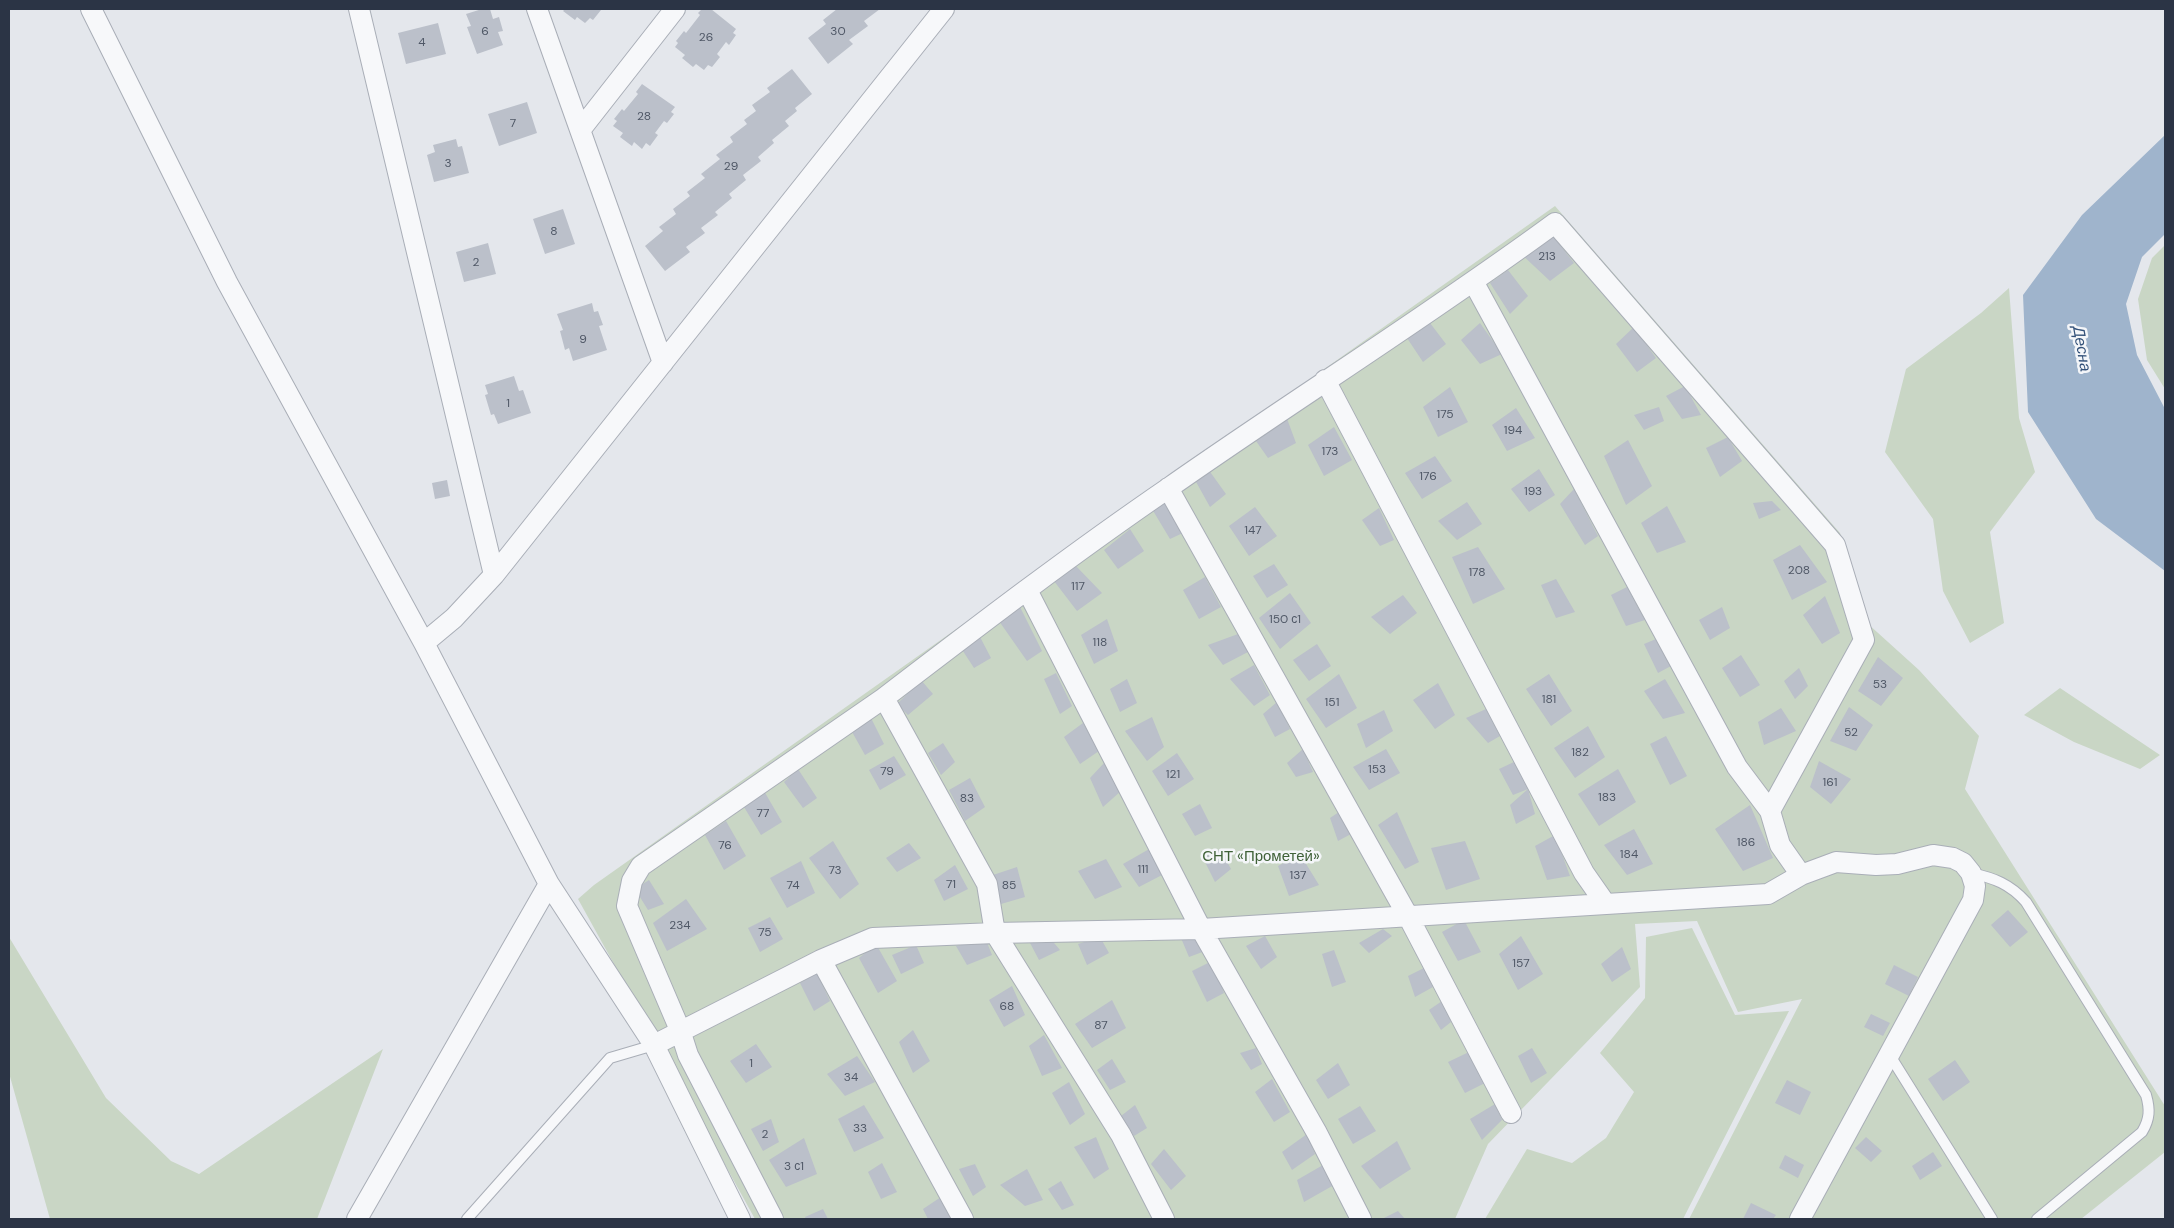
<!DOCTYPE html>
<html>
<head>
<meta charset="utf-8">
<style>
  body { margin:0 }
  #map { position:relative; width:2174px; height:1228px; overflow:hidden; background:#e4e7ec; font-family:"DM Sans",sans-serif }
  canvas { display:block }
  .frame { position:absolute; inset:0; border:10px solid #2b3445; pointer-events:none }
</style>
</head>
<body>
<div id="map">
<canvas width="2174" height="1228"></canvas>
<div class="frame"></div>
</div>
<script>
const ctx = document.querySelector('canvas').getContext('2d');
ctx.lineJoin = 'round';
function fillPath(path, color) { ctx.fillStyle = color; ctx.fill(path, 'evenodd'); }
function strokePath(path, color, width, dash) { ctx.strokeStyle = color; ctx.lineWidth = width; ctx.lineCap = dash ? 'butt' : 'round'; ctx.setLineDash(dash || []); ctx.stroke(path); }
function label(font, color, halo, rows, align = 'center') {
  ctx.font = font + ' "DM Sans",sans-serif'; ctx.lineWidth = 5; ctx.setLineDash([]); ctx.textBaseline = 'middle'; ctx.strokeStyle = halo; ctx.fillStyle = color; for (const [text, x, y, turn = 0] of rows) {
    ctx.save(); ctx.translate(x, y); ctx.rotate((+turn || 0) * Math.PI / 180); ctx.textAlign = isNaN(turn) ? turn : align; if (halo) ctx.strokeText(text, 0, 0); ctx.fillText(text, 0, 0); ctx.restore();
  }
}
fillPath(new Path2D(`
  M 1555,206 L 1840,533 L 1867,623 L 1919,670 L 1979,736 L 1965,789 L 2165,1106 L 2165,1152 L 2081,1219 L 1689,1219 L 1802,999 L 1738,1012 L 1697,921 L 1635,924 L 1640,987 L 1488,1144 L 1455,1219 L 755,1219 L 578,899 L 594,885 Z
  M 2165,245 L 2165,389 L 2147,360 L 2138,299 L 2152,258 Z
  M 2009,288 L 2019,418 L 2035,472 L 1990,532 L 2004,623 L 1970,643 L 1943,591 L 1933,519 L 1885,452 L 1906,369 L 1981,313 Z
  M 2060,688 L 2160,755 L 2140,769 L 2074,742 L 2024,715 Z
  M 1692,928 L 1735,1015 L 1789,1011 L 1683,1219 L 1485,1219 L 1527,1149 L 1572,1163 L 1606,1138 L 1634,1092 L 1600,1053 L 1645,998 L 1646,937 Z
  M 9,937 L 106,1098 L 171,1161 L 199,1174 L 383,1049 L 317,1219 L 50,1219 L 9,1073 Z`), '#c9d6c5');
fillPath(new Path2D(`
  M 2165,135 L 2165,234 L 2142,257 L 2126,304 L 2137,355 L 2165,409 L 2165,571 L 2096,519 L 2028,412 L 2023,295 L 2082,215 Z`), '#9fb4cc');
fillPath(new Path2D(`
  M 482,9 L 490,9 L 493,19 L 499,17 L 503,31 L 498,32 L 503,45 L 477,54 L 467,27 L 471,26 L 466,14 Z
  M 565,9 L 600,9 L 601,10 L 593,20 L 590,18 L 585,23 L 577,17 L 575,20 L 563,11 Z
  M 702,9 L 711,9 L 736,29 L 733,33 L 736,35 L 729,45 L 726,42 L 717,54 L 720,57 L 712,67 L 708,65 L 704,70 L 696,64 L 693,67 L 682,58 L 685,55 L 675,47 L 678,43 L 676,41 L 684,31 L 686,33 L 700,15 L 698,13 Z
  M 837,9 L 880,9 L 864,21 L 868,26 L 849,40 L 853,44 L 828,64 L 808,38 L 826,24 L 823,20 Z
  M 438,23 L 446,54 L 406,64 L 398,33 Z
  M 792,69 L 812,94 L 795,108 L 797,111 L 785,121 L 789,126 L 772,140 L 774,143 L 758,157 L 761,161 L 743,175 L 746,180 L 729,194 L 732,198 L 715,212 L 718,215 L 701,228 L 705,233 L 686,247 L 690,252 L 665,271 L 645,246 L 663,231 L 659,227 L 676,214 L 673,209 L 690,196 L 687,192 L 705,178 L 701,174 L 720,159 L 716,155 L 733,142 L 730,137 L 747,124 L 744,120 L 756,111 L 752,105 L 770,92 L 767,88 Z
  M 642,84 L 675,107 L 671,112 L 674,114 L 667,123 L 664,121 L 655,133 L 658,135 L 650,146 L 646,143 L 642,149 L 634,142 L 632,146 L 620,137 L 623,133 L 613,126 L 617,121 L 614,119 L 622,109 L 624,111 L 638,94 L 636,92 Z
  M 527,102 L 537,133 L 499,146 L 488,114 Z
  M 456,139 L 458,147 L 462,146 L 469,173 L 434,182 L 427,155 L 435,152 L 433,145 Z
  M 563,209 L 575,244 L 545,254 L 533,219 Z
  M 1553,236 L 1574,263 L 1550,281 L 1518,251 Z
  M 488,243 L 496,274 L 464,282 L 456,252 Z
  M 1508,270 L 1528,296 L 1510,314 L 1490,283 Z
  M 592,303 L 594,312 L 598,311 L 603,325 L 599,326 L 607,350 L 573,361 L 569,348 L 565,350 L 560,331 L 563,330 L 557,314 Z
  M 1430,323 L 1446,344 L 1423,362 L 1407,338 Z
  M 1480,323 L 1502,354 L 1480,364 L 1461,340 Z
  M 1634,327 L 1656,358 L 1637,372 L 1616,344 Z
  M 514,376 L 519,391 L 523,390 L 531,413 L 498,424 L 494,414 L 491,415 L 485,395 L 488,394 L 485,385 Z
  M 1685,386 L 1701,415 L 1682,419 L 1666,396 Z
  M 1450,387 L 1468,422 L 1438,437 L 1423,407 Z
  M 1659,407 L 1664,421 L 1644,430 L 1634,415 Z
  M 1516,408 L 1535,438 L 1507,451 L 1492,425 Z
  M 1286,416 L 1296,443 L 1268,458 L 1256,441 Z
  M 1334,427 L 1352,460 L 1324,476 L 1308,445 Z
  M 1728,437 L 1742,461 L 1720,477 L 1706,448 Z
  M 1628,440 L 1652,486 L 1626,505 L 1604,456 Z
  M 1435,456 L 1452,481 L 1422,499 L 1405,473 Z
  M 1208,469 L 1226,494 L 1210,507 L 1195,480 Z
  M 1539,469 L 1555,495 L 1529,512 L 1511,489 Z
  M 447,480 L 450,496 L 435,499 L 432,483 Z
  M 1574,489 L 1598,536 L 1585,545 L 1560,504 Z
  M 1165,501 L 1185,532 L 1170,539 L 1152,509 Z
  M 1772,501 L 1781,510 L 1759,519 L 1753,503 Z
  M 1467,502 L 1482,524 L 1457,540 L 1438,521 Z
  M 1667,506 L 1686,542 L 1657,553 L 1641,523 Z
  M 1255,507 L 1277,536 L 1249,556 L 1229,526 Z
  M 1379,508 L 1394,540 L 1380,546 L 1362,520 Z
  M 1130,529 L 1144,551 L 1118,569 L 1104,550 Z
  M 1800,545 L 1827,582 L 1792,600 L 1773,560 Z
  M 1478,547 L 1505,589 L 1473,604 L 1452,557 Z
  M 1274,564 L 1288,585 L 1267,598 L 1253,576 Z
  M 1075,565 L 1102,593 L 1077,611 L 1054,581 Z
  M 1205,577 L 1221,607 L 1199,619 L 1183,590 Z
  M 1556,579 L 1575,612 L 1556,618 L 1541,585 Z
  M 1627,587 L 1645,620 L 1626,626 L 1611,595 Z
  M 1290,593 L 1311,623 L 1280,649 L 1259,618 Z
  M 1403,595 L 1417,613 L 1390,634 L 1371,617 Z
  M 1825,596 L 1840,633 L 1822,644 L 1803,615 Z
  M 1020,607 L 1042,651 L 1027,661 L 999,621 Z
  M 1722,607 L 1730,628 L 1710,640 L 1699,620 Z
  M 1107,619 L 1118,651 L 1094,664 L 1081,635 Z
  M 1238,634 L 1248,652 L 1223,665 L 1208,645 Z
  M 979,635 L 991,658 L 974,668 L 961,648 Z
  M 1656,639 L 1671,666 L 1658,673 L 1644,644 Z
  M 1317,644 L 1331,666 L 1309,681 L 1293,660 Z
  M 1741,655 L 1760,685 L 1740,697 L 1722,668 Z
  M 1878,657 L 1903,678 L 1881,706 L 1858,691 Z
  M 1254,665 L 1270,695 L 1254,706 L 1230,679 Z
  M 1799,668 L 1808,686 L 1795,699 L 1784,681 Z
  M 1056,673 L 1072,706 L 1060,714 L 1044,679 Z
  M 1339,674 L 1357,708 L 1326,728 L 1306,699 Z
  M 1549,674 L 1572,711 L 1551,726 L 1526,689 Z
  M 1127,679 L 1137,703 L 1120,712 L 1110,689 Z
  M 1665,679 L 1685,713 L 1663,719 L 1644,691 Z
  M 921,680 L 933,694 L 908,715 L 897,704 Z
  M 1438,683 L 1455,715 L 1435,729 L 1413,700 Z
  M 1277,702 L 1290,729 L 1275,737 L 1263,714 Z
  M 1849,707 L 1873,725 L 1856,751 L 1830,741 Z
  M 1781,708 L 1796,731 L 1764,745 L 1758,722 Z
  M 1486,709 L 1500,736 L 1488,743 L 1466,718 Z
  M 1384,710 L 1393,731 L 1366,748 L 1357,724 Z
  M 869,714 L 884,744 L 865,755 L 847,723 Z
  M 1152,717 L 1164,747 L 1147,761 L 1125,731 Z
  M 1083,723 L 1099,751 L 1080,764 L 1064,737 Z
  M 1588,726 L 1605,757 L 1575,778 L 1554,748 Z
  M 1666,736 L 1687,776 L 1670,785 L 1650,744 Z
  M 943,743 L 955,762 L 941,775 L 928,753 Z
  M 1303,749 L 1313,772 L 1296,777 L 1287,763 Z
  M 1386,749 L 1400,773 L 1369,790 L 1353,767 Z
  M 1177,753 L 1194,779 L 1168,796 L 1152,771 Z
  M 894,756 L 906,775 L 880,790 L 869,770 Z
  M 1516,761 L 1528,789 L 1535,814 L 1516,824 L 1510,805 L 1528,789 L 1513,795 L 1499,769 Z
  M 1819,761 L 1851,779 L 1831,804 L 1810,787 Z
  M 1105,762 L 1121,791 L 1103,807 L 1090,778 Z
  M 798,769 L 817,798 L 803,808 L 784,782 Z
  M 1618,769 L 1636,802 L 1599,826 L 1578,794 Z
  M 970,778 L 985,807 L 965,821 L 949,790 Z
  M 764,791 L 782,822 L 761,835 L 744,807 Z
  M 1200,804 L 1212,828 L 1195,836 L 1182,814 Z
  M 1750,805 L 1773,858 L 1743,871 L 1715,829 Z
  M 1339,812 L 1351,834 L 1338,841 L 1330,818 Z
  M 1397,812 L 1419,862 L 1405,869 L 1378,825 Z
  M 726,821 L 746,856 L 724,870 L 705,835 Z
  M 1634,829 L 1653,864 L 1627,875 L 1604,845 Z
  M 1555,835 L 1570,876 L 1547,880 L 1535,846 Z
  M 833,841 L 859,884 L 840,899 L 809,858 Z
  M 1465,841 L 1480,879 L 1446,890 L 1431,848 Z
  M 909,843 L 921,858 L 897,872 L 886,858 Z
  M 1151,848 L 1162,875 L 1139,887 L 1123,864 Z
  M 1220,849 L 1231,869 L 1215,882 L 1203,858 Z
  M 1300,854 L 1319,885 L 1289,896 L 1278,866 Z
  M 1106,859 L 1122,887 L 1095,899 L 1078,871 Z
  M 801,861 L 815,893 L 787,908 L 770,878 Z
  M 955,865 L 968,889 L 944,901 L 934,880 Z
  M 1017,867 L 1025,897 L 1001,904 L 993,875 Z
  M 649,880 L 664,904 L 648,910 L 635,889 Z
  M 686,899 L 707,929 L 667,951 L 653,923 Z
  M 2008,910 L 2028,932 L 2010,947 L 1991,925 Z
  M 770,917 L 783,939 L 760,952 L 748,928 Z
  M 1464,920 L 1481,952 L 1458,961 L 1442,932 Z
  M 1383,929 L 1392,936 L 1369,953 L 1359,943 Z
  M 1265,936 L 1277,957 L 1261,969 L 1246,946 Z
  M 1521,936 L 1543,974 L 1518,990 L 1499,954 Z
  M 1049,937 L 1060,950 L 1039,960 L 1029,941 Z
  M 1100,937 L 1109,953 L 1087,965 L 1078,944 Z
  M 1200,937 L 1205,951 L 1189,957 L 1181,938 Z
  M 986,940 L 992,955 L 967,965 L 956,946 Z
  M 876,944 L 897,981 L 878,993 L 859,958 Z
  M 916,945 L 924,963 L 901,974 L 892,955 Z
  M 1622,947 L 1631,969 L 1612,982 L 1601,964 Z
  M 1334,950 L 1346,982 L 1332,987 L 1322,954 Z
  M 1212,961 L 1224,993 L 1207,1002 L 1192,971 Z
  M 1894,965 L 1918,977 L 1909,996 L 1885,984 Z
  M 1424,968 L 1433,987 L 1415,997 L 1408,976 Z
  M 817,973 L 830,1001 L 814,1011 L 800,983 Z
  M 1012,986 L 1025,1015 L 1004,1027 L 989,1000 Z
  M 1112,1000 L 1126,1028 L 1092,1048 L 1075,1024 Z
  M 1442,1001 L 1451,1022 L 1441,1030 L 1429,1010 Z
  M 1871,1014 L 1890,1023 L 1883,1036 L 1864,1027 Z
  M 913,1030 L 930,1061 L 913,1073 L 899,1042 Z
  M 1044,1035 L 1062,1068 L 1042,1076 L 1029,1046 Z
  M 756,1044 L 772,1067 L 746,1083 L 730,1061 Z
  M 1256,1048 L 1262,1064 L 1251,1070 L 1240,1053 Z
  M 1532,1048 L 1547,1073 L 1531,1083 L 1518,1056 Z
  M 1469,1052 L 1485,1083 L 1465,1093 L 1448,1062 Z
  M 857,1056 L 875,1082 L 845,1096 L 827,1074 Z
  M 1112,1059 L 1126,1082 L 1110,1090 L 1097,1070 Z
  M 1955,1060 L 1970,1082 L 1943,1101 L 1928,1079 Z
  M 1338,1063 L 1350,1085 L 1328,1099 L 1316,1080 Z
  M 1272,1079 L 1290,1112 L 1274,1122 L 1255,1092 Z
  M 1787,1080 L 1811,1092 L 1800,1115 L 1775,1103 Z
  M 1069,1082 L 1085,1114 L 1070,1125 L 1052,1093 Z
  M 1495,1104 L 1502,1120 L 1482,1140 L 1470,1119 Z
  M 864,1105 L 884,1138 L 854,1152 L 838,1119 Z
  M 1135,1105 L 1147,1128 L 1134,1136 L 1121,1116 Z
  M 1360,1106 L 1376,1131 L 1353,1144 L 1338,1119 Z
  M 771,1119 L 779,1142 L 763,1151 L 751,1129 Z
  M 1307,1134 L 1315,1154 L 1292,1170 L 1282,1152 Z
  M 1096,1137 L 1109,1169 L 1094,1179 L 1074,1147 Z
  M 1866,1137 L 1882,1151 L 1871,1162 L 1855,1148 Z
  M 804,1138 L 817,1174 L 786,1187 L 769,1160 Z
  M 1397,1141 L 1411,1169 L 1380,1189 L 1361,1166 Z
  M 1164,1149 L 1186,1176 L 1171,1190 L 1151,1164 Z
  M 1933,1152 L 1942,1166 L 1920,1180 L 1912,1166 Z
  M 1785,1155 L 1804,1165 L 1798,1178 L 1779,1168 Z
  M 882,1163 L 897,1192 L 881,1199 L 868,1172 Z
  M 975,1164 L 986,1187 L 973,1196 L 959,1169 Z
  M 1323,1165 L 1334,1185 L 1304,1202 L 1297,1180 Z
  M 1027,1169 L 1043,1200 L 1025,1206 L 1000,1185 Z
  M 1061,1181 L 1074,1205 L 1062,1210 L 1048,1189 Z
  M 941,1197 L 951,1219 L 928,1219 L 923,1209 Z
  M 1751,1203 L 1776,1215 L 1773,1219 L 1743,1219 Z
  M 823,1209 L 828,1219 L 806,1219 L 805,1217 Z
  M 1398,1211 L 1405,1219 L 1382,1219 Z`), '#bbc0ca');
const lane = new Path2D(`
  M 1971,873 C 1994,878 2010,884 2026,902 L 2146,1095 C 2150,1109 2150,1119 2142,1132 L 2037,1219
  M 1889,1054 L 1992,1219
  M 467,1219 L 610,1058 L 654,1045`);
const street = new Path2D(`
  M 91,9 L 227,282 L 424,643 L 549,884 L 357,1219
  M 359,9 L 494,575
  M 537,9 L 663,363
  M 581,129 L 675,9
  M 1474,283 L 1737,767 L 1770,811
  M 1325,380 L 1584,873 L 1605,903
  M 1168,488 L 1409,918 L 1511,1113
  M 1027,590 L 1201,929 L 1317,1133 L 1361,1219
  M 424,643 L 454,618 L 494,575 L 944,9
  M 884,698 C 978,626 1072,554 1170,487 C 1297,398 1430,315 1555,223 L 1835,545 L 1864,640 L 1770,811 L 1780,845 L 1801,875
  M 549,884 L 654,1045 L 740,1219
  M 821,960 L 963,1219
  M 654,1045 L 821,960 L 873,938 L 995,933 L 1201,929 L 1768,894 L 1801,875 L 1836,862 L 1876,865 L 1897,864 L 1933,855 L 1953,858 L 1963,863 L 1971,873 L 1975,886 L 1973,900 L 1800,1219
  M 773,1219 L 688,1055 L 680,1030 L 627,906 L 632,881 L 641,866 L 884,698 L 987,884 L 995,933 L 1121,1135 L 1164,1219`);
strokePath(lane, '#a9aeb7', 12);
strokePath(street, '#a9aeb7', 22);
strokePath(lane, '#f7f8fa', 10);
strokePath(street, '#f7f8fa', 20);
label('12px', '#4f5766', null, [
  ["6",485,32],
  ["30",838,32],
  ["26",706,38],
  ["4",422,43],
  ["28",644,117],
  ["7",513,124],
  ["3",448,164],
  ["29",731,167],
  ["8",554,232],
  ["213",1547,257],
  ["2",476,263],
  ["9",583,340],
  ["1",508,404],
  ["175",1445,415],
  ["194",1513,431],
  ["173",1330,452],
  ["176",1428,477],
  ["193",1533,492],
  ["147",1253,531],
  ["208",1799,571],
  ["178",1477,573],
  ["117",1078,587],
  ["150 с1",1285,620],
  ["118",1100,643],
  ["53",1880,685],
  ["181",1549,700],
  ["151",1332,703],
  ["52",1851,733],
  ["182",1580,753],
  ["153",1377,770],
  ["79",887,772],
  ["121",1173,775],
  ["161",1830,783],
  ["183",1607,798],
  ["83",967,799],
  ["77",763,814],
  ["186",1746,843],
  ["76",725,846],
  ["184",1629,855],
  ["111",1143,870],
  ["73",835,871],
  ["137",1298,876],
  ["71",951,885],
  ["74",793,886],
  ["85",1009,886],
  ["234",680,926],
  ["75",765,933],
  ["157",1521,964],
  ["68",1007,1007],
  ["87",1101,1026],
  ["1",751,1064],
  ["34",851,1078],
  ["33",860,1129],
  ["2",765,1135],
  ["3 с1",794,1167]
]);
label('15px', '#3f6138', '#f4f6f9', [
  ["СНТ «Прометей»",1261,857]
]);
label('italic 16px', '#34527a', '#f4f6f9', [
  ["Десна",2081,349,80]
]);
</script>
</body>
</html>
